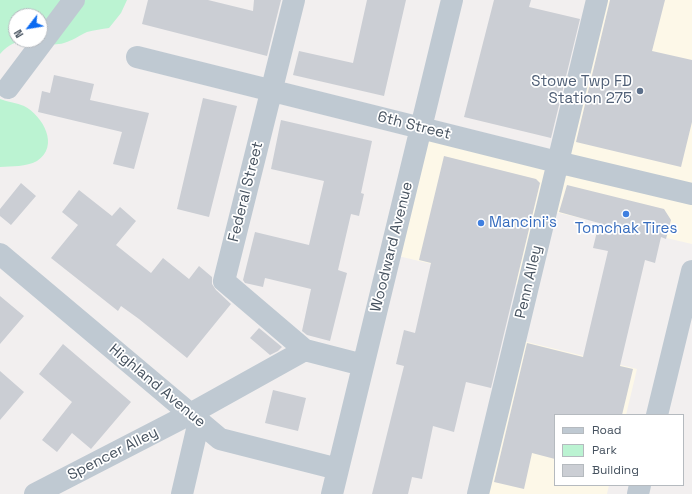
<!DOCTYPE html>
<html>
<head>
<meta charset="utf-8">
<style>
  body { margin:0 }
  #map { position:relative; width:692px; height:494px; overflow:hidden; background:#f2efef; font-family:"Space Grotesk",sans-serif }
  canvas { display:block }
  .legend { position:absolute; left:554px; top:414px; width:130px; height:72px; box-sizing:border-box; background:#fff; border:1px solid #b5babf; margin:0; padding:5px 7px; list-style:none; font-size:12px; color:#46525f }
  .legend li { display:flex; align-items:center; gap:8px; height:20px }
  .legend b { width:20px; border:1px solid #b5babf }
  .north { position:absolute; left:8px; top:8px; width:40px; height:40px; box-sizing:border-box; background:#fff; border:1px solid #b5babf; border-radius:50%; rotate:239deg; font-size:11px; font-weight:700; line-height:16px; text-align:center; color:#46525f }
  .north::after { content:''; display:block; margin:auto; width:14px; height:18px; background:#0b6af1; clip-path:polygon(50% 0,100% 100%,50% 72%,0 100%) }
</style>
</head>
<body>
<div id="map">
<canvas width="692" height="494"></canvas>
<ul class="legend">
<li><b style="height:5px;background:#bfc9d2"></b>Road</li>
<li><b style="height:11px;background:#bbf3d2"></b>Park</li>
<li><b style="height:11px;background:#cbced4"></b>Building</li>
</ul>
<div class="north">N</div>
</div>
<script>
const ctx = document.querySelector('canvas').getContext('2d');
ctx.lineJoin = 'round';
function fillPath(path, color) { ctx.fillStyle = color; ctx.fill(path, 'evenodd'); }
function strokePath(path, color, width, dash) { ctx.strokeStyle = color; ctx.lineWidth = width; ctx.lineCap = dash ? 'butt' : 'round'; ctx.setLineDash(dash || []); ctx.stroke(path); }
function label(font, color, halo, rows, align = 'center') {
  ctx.font = font + ' "Space Grotesk",sans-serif'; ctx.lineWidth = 3.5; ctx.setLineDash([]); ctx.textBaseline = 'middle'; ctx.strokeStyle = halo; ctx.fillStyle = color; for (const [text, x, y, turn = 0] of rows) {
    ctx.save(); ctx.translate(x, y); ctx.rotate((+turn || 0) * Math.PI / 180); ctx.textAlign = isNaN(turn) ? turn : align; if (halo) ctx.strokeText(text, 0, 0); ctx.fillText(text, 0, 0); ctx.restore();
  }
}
fillPath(new Path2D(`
  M 597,0 L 692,0 L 692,244 L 546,210 L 527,287 L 390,254 L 421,128 L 557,162 Z
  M 515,339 L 637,369 L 626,415 L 555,415 L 555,485 L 609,485 L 607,494 L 478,494 Z`), '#fdf8e8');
fillPath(new Path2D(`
  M 0,0 L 127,0 L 121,13 L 109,28 C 102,29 94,30 87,32 C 80,35 72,41 64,43 C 41,50 22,28 0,54 ZM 16,16 L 40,16 L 40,40 L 16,40 Z
  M 0,99 C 8,102 17,103 24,106 C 43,116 60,146 37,161 C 26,167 12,166 0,167 Z`), '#bbf3d2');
fillPath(new Path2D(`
  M 148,0 L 208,0 L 253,11 L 254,0 L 281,0 L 267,56 L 142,24 Z
  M 367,0 L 406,0 L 384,96 L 293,75 L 299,51 L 353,63 Z
  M 494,0 L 531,0 L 529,7 L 580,19 L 551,138 L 464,117 Z
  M 610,0 L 665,0 L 652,51 L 692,60 L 692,122 L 681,167 L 576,142 Z
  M 54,75 L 94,84 L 90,100 L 149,113 L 134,169 L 113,164 L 122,132 L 38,112 L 42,91 L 50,93 Z
  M 203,98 L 237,106 L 209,217 L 177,209 Z
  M 281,120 L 372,141 L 361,193 L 364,194 L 359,216 L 351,214 L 338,270 L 347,273 L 330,341 L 307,335 L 302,331 L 311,289 L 265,278 L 263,287 L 245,283 L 243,280 L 255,232 L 309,245 L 324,181 L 271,169 Z
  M 444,156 L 536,179 L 540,183 L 491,388 L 466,382 L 454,432 L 433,426 L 422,479 L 412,477 L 408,494 L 372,494 L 404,366 L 396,364 L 404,330 L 415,333 L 431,263 L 419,260 Z
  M 21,183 L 36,196 L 11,225 L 0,216 L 0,209 Z
  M 567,185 L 664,209 L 671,220 L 666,239 L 661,237 L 655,263 L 645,260 L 620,366 L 633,369 L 622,415 L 555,415 L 555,459 L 532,453 L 524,489 L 494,482 L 527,343 L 583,357 L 608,251 L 593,248 L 599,223 L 559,212 Z
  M 79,190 L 112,216 L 120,207 L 136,221 L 116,245 L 151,273 L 163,258 L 189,279 L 199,266 L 212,277 L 212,284 L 216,290 L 231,304 L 187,358 L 139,319 L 121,306 L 118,311 L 51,258 L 78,225 L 62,212 Z
  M 0,296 L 24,316 L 0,344 Z
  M 259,328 L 282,347 L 278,351 L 270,355 L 250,338 Z
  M 63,344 L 131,402 L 91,449 L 72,433 L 57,452 L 42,440 L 72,402 L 39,374 Z
  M 0,371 L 24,392 L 0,420 Z
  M 273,390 L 306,398 L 298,431 L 265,423 Z`), '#cbced4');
strokePath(new Path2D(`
  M 294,0 L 224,281 L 305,350
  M 137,57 L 557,162 L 692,194
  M 8,88 L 74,0
  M 0,254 L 220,439 L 338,469
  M 657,415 L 692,271
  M 35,494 L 190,414 L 305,350 L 363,365
  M 182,494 L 199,421
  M 332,494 L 452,0
  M 478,494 L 597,0
  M 638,494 L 640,485`), '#bfc9d2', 22);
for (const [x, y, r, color] of [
  [640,91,4,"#5c6f8a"],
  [626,214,4,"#3f7fe0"],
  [481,223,4,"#3f7fe0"]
]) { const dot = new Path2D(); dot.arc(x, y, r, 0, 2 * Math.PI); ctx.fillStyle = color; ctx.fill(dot); strokePath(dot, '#fff', 1.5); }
label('15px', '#4e5e75', '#fff', [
  ["Stowe Twp FD",632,82],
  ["Station 275",632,99]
], 'right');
label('15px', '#46525f', '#fff', [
  ["6th Street",414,126,14],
  ["Federal Street",246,192,-76],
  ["Woodward Avenue",392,247,-76],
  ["Penn Alley",529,282,-77],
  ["Highland Avenue",157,386,40],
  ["Spencer Alley",113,454,-27]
]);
label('15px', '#366cbe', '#fff', [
  ["Mancini's",489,223],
  ["Tomchak Tires",626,229,"center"]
], 'left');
</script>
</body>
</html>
